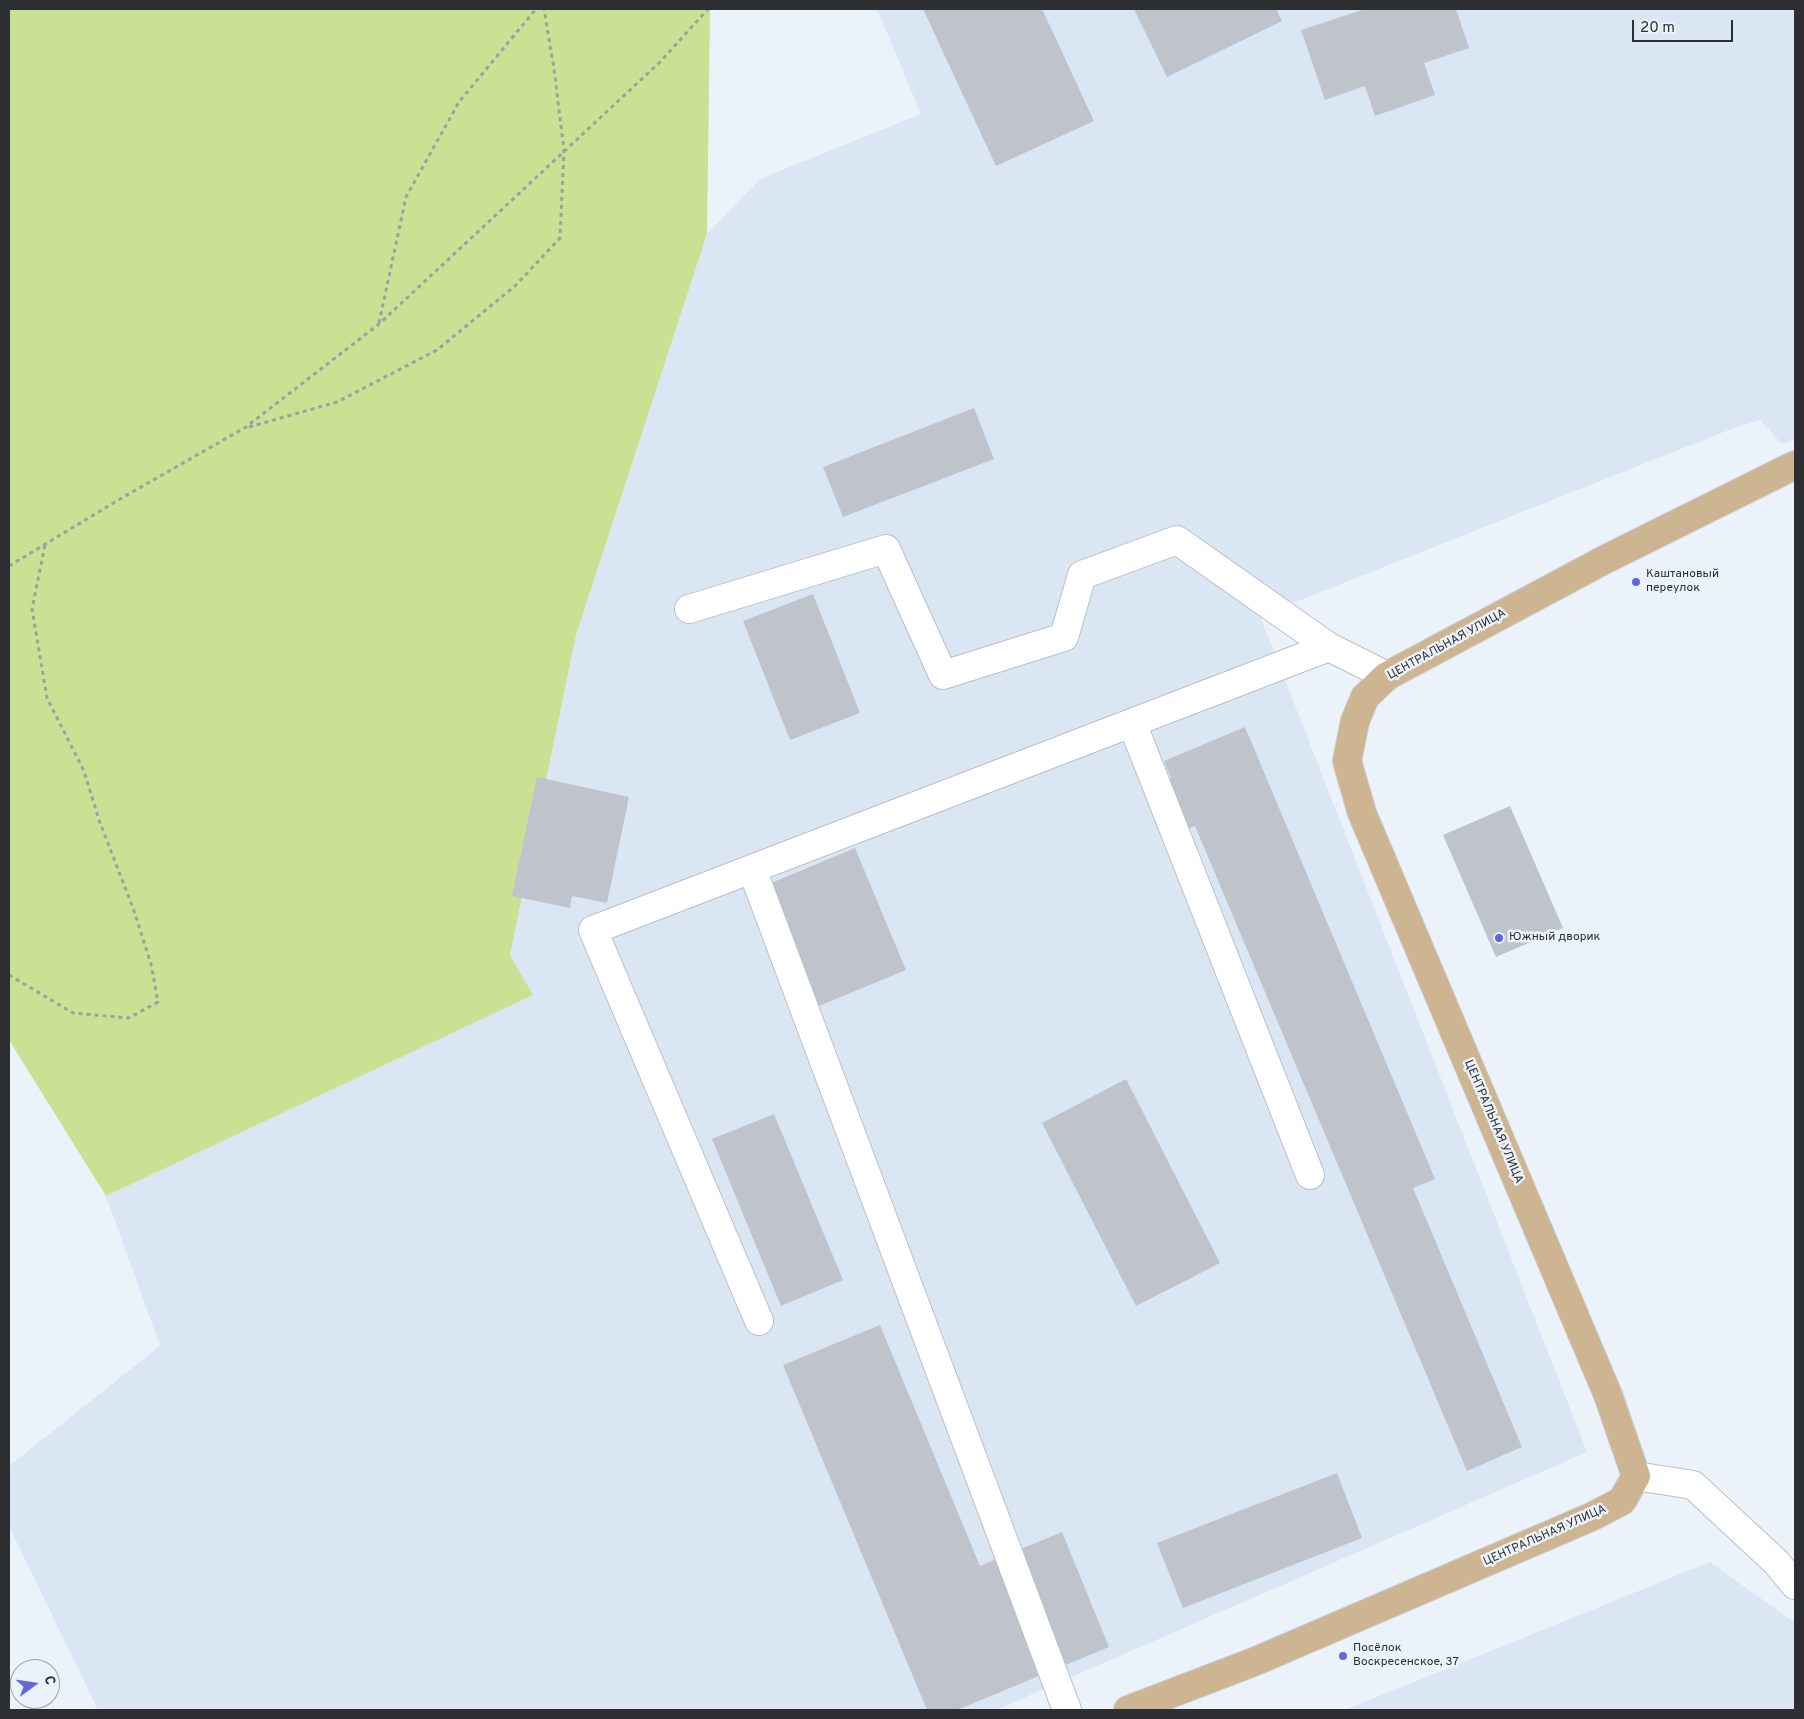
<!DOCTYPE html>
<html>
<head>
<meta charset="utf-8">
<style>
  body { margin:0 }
  #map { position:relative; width:1804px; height:1719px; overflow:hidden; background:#ecf2f9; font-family:Overpass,sans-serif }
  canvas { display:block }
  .frame { position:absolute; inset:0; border:10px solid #2c2e31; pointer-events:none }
  .north { position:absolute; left:10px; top:1659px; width:50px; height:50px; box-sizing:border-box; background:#ecf2f9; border:1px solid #9fa4a9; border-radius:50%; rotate:76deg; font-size:14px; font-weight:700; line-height:20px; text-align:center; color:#2c2e31 }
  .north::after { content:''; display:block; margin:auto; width:18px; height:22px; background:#6166de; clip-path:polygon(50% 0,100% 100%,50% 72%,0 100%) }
  .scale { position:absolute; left:1632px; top:20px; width:101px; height:22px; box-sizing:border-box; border:2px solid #2c2e31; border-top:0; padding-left:6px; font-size:15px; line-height:18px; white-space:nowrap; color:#2c2e31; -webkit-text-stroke:4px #ecf2f9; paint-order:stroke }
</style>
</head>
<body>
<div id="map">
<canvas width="1804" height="1719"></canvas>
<div class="frame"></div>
<div class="north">С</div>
<div class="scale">20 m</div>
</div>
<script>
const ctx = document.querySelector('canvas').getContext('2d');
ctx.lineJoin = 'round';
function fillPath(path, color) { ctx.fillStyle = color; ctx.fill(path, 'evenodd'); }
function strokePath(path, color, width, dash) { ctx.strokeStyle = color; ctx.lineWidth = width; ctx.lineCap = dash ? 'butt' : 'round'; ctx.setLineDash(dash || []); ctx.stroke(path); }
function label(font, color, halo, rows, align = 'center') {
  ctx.font = font + ' Overpass,sans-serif'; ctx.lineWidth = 5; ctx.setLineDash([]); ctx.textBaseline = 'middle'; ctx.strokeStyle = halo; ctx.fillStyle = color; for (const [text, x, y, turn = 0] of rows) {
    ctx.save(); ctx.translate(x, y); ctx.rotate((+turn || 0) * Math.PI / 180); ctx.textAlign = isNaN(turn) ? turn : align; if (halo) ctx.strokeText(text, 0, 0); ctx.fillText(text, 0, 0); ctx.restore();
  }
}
fillPath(new Path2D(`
  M 877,9 L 1795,9 L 1795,439 L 1782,444 L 1760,420 L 1734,428 L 1260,616 L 1587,1452 L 996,1710 L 98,1710 L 9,1526 L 9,1466 L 160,1346 L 106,1196 L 532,995 L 510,955 L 576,635 L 707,234 L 760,179 L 921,114 Z
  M 1710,1562 L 1795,1623 L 1795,1710 L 1345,1710 Z`), '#dbe6f4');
fillPath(new Path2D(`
  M 9,9 L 710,9 L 707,234 L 576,635 L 510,955 L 533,995 L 106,1196 L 9,1040 Z`), '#cae093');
fillPath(new Path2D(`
  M 923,9 L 1042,9 L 1094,121 L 996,166 Z
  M 1134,9 L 1276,9 L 1282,21 L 1167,77 Z
  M 1365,9 L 1456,9 L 1469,48 L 1424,63 L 1435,95 L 1375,116 L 1365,86 L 1325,100 L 1301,30 Z
  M 974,408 L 994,459 L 843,517 L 823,467 Z
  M 813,594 L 860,713 L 790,740 L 743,621 Z
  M 1245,727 L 1435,1179 L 1413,1188 L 1522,1447 L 1467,1471 L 1195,826 L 1178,833 L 1158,784 L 1171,778 L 1164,761 Z
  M 537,777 L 629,797 L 607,903 L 572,896 L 570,908 L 512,896 Z
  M 1510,806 L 1563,928 L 1496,957 L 1443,835 Z
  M 855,848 L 906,970 L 814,1008 L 764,886 Z
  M 1126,1079 L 1220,1263 L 1136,1306 L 1042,1123 Z
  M 774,1114 L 843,1280 L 781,1306 L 712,1139 Z
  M 880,1325 L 980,1566 L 1062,1532 L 1109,1647 L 957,1710 L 927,1710 L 783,1365 Z
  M 1337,1473 L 1362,1538 L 1183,1608 L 1157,1543 Z`), '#bfc4cc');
const minor = new Path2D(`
  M 689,609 L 886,549 L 943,675 L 1064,637 L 1082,575 L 1177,540 L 1329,647 L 1387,676
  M 1132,723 L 1310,1175
  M 752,869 L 1067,1710
  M 759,1321 L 593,930 L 1329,647
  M 1636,1476 L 1693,1485 L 1776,1562 L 1795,1585`);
const major = new Path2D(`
  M 1128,1710 L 1256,1661 L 1591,1517 L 1622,1501 L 1636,1476 L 1608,1395 L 1362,813 L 1347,761 L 1355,721 L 1365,697 L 1387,676 L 1606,559 L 1795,465`);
strokePath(minor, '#b9bfc6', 30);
strokePath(major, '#cccdce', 30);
strokePath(new Path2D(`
  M 379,323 L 406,197 L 459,102 L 536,9
  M 249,427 L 337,402 L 437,350 L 515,286 L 560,238 L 564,150 L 554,69 L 544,9
  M 9,566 L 120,499 L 246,427 L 379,324 L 660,62 L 708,9
  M 9,975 L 73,1013 L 129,1018 L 158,1002 L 151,964 L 133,908 L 99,820 L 84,771 L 47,698 L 32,609 L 45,545`), '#9ca0a5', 3, [4, 4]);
strokePath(minor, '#fff', 28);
strokePath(major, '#cdb592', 28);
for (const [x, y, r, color] of [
  [1636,582,5,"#6166de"],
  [1499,938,5,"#6166de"],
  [1343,1656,5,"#6166de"]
]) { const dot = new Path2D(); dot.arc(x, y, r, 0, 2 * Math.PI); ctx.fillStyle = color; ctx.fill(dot); strokePath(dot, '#ecf2f9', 2); }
label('12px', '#2c2e31', '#ecf2f9', [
  ["Каштановый",1646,575],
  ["переулок",1646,589],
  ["Южный дворик",1509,938],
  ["Посёлок",1353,1649],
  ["Воскресенское, 37",1353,1663]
], 'left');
label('12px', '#2c2e31', '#ecf2f9', [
  ["ЦЕНТРАЛЬНАЯ УЛИЦА",1447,645,-29],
  ["ЦЕНТРАЛЬНАЯ УЛИЦА",1493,1122,67],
  ["ЦЕНТРАЛЬНАЯ УЛИЦА",1545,1536,-24]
]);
</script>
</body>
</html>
